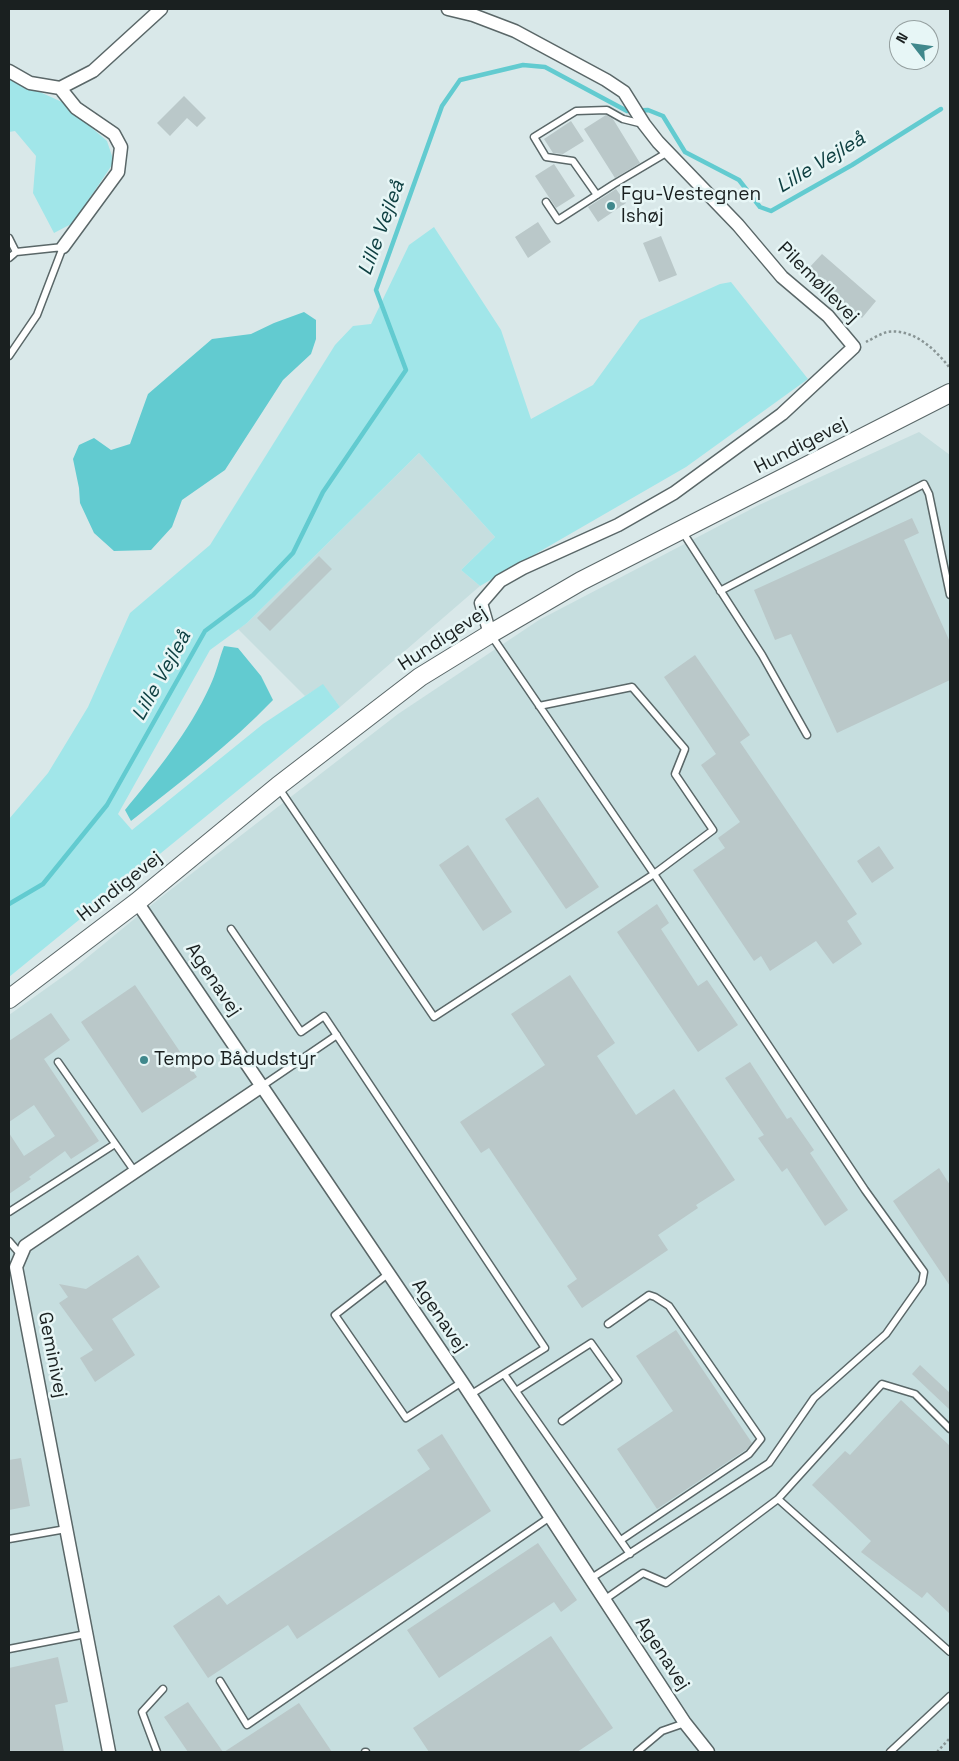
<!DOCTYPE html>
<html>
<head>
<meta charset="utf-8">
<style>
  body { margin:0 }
  #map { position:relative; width:959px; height:1761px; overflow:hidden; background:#d9e8e9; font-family:"Space Grotesk",sans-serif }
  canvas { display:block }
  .frame { position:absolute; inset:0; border:10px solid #1a2020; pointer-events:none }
  .north { position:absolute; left:889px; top:20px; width:50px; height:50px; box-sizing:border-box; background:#e7f6f6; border:1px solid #95a0a0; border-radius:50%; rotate:300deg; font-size:14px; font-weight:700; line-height:20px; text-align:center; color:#1a2020 }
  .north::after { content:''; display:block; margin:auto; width:18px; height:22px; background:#40888c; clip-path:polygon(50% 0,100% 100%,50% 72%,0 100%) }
</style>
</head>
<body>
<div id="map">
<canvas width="959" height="1761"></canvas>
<div class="frame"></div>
<div class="north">N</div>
</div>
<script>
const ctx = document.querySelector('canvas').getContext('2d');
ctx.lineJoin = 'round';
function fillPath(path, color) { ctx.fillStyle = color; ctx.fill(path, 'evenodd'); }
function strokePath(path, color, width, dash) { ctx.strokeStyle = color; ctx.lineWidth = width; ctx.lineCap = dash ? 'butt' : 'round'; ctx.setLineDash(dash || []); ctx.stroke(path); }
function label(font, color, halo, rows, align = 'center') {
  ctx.font = font + ' "Space Grotesk",sans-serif'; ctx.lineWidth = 5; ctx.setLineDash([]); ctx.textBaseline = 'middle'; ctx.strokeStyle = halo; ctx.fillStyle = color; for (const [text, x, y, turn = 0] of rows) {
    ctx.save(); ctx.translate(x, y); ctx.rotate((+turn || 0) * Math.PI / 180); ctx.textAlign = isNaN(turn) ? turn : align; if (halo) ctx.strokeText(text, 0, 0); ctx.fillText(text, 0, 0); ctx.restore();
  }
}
fillPath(new Path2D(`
  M 919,432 L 950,455 L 950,1752 L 9,1752 L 9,1015 L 72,970 L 160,898 L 398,714 L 539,620 L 759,505 Z
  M 419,453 L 495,537 L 461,570 L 480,586 L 340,707 L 323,685 L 305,696 L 238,629 L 247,623 Z`), '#c6dedf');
fillPath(new Path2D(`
  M 9,78 L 62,102 L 107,141 L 114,162 L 73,223 L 54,233 L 33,193 L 36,156 L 15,131 L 9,132 Z
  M 434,227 L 501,330 L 531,419 L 593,385 L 640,320 L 720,284 L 731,282 L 808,379 L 686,467 L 480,586 L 461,570 L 495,537 L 419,453 L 247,623 L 210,650 L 118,814 L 132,830 L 263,724 L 323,684 L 340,707 L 9,977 L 9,819 L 48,773 L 88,707 L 130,613 L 210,545 L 335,345 L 353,326 L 371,324 L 409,245 Z`), '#a1e6e9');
fillPath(new Path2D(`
  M 304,312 L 316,320 L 316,339 L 311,354 L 283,380 L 225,470 L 182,500 L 172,527 L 151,550 L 114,551 L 94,533 L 80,503 L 79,488 L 73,459 L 79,445 L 94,438 L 111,450 L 130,444 L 148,394 L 212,339 L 251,334 L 274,323 Z
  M 224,646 L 238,648 L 261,676 L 273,700 C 230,745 180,782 131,821 L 125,810 C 156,772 189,732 210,686 C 216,674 219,659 224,646 Z`), '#62cbd0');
strokePath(new Path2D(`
  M 9,904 L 43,884 L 107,805 L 205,631 L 253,595 L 293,553 L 323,492 L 406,370 L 376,290 L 442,106 L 460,80 L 523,65 L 545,67 L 627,111 L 648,110 L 663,116 L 685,152 L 739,180 L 760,207 L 771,211 L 852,165 L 941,109`), '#62cbd0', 4.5);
fillPath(new Path2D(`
  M 184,96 L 206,118 L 197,127 L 187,118 L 170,136 L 157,123 Z
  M 606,115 L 613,119 L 640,163 L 615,178 L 584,129 Z
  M 571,121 L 584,141 L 563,154 L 553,153 L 544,139 Z
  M 554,164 L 575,196 L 556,208 L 535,176 Z
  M 616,189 L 626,203 L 598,222 L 588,207 Z
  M 538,222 L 551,242 L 528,258 L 515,237 Z
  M 661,236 L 677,275 L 659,282 L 643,243 Z
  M 822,254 L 876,301 L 862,318 L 807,270 Z
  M 912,518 L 919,533 L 904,540 L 950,642 L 950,680 L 837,733 L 791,634 L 775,640 L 754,590 Z
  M 319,556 L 332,569 L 270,631 L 257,618 Z
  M 695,655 L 750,735 L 740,742 L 857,914 L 847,921 L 862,944 L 833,964 L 816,941 L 770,971 L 761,956 L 754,961 L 693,870 L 725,848 L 718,838 L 740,822 L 701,765 L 716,754 L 664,677 Z
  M 538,797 L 599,887 L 566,909 L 505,819 Z
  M 468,845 L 512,912 L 483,931 L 439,865 Z
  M 879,846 L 894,868 L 872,883 L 857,861 Z
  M 657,904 L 669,923 L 661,929 L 698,986 L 707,980 L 738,1025 L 698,1052 L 617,932 Z
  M 570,975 L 615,1043 L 597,1056 L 636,1115 L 674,1089 L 735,1180 L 696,1205 L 698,1208 L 658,1235 L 668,1250 L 582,1308 L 567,1286 L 577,1279 L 489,1148 L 481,1153 L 460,1122 L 545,1065 L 511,1014 Z
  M 135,985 L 197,1077 L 142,1113 L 81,1022 Z
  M 51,1013 L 70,1040 L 44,1059 L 99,1141 L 71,1159 L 65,1151 L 29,1177 L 31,1179 L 9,1194 L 9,1133 L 24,1156 L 55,1136 L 34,1105 L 9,1122 L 9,1041 Z
  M 750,1062 L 787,1119 L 791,1117 L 814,1150 L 810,1153 L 848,1210 L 825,1226 L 787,1168 L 782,1172 L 758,1138 L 764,1135 L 725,1078 Z
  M 939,1168 L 950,1185 L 950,1286 L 893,1201 Z
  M 138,1255 L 160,1287 L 112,1319 L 135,1355 L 95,1382 L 80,1358 L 93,1350 L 59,1303 L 68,1297 L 59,1284 L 86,1289 Z
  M 676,1330 L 752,1443 L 747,1449 L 657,1509 L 617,1449 L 673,1411 L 636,1356 Z
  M 920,1365 L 950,1393 L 950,1410 L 912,1374 Z
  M 901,1400 L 950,1446 L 950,1614 L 927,1592 L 922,1598 L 861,1552 L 871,1541 L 812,1485 L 845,1451 L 850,1455 Z
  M 442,1434 L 491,1511 L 297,1639 L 288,1625 L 208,1678 L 173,1626 L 219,1595 L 227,1605 L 430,1469 L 417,1450 Z
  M 21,1458 L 30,1506 L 9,1510 L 9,1460 Z
  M 538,1543 L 577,1600 L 561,1612 L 554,1602 L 439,1678 L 407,1630 Z
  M 551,1636 L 613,1728 L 577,1752 L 429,1752 L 413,1728 Z
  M 58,1657 L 68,1702 L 55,1705 L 64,1752 L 9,1752 L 9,1668 Z
  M 188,1702 L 223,1752 L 188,1752 L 164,1717 Z
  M 299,1703 L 332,1752 L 224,1752 Z`), '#bac8c9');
const lane = new Path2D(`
  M 597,195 L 573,161 L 546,157 L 534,137 L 576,111 L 607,110 L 623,119 L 643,124
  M 546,202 L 558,220 L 614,184 L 668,152
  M 9,238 L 16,252
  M 9,258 L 16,252 L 63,247 L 37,315 L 9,356
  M 682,531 L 762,655 L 807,735
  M 720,591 L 924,484 L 929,494 L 950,595
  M 491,635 L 654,874 L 865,1190 L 924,1272 L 922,1283 L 886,1334 L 814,1398 L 769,1463 L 590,1579
  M 278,787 L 434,1017 L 654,874 L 713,830 L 675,774 L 685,749 L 632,687 L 539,706
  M 231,929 L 301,1032 L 324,1016 L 545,1348 L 470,1395
  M 58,1062 L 135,1172
  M 262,1086 L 337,1035
  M 9,1212 L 115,1144
  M 9,1241 L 21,1255
  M 388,1274 L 335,1315 L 406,1418 L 462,1382
  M 608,1324 L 649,1295 L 655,1297 L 669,1306 L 761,1439 L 749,1454 L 621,1540
  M 504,1374 L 630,1554
  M 516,1391 L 591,1343 L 618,1381 L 562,1421
  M 778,1499 L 882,1384 L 915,1394 L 950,1429
  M 9,1539 L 66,1529
  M 604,1600 L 643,1573 L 666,1583 L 778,1499 L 950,1652
  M 9,1649 L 86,1634
  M 220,1681 L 247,1725 L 550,1517
  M 157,1752 L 142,1712 L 163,1689
  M 365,1752 L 366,1752
  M 637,1752 L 662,1731 L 685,1723
  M 890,1752 L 950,1696`);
const street = new Path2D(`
  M 448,9 L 473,15 L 515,31 L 606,80 L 624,92 L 644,124 L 658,142 L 738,225 L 782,277 L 828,316 L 854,347 L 782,414 L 674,493 L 618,525 L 523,568 L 500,581 L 481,603 L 490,634
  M 9,71 L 30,83 L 60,88 L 93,71 L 161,9
  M 60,88 L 76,108 L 114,134 L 121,147 L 118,172 L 63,247
  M 137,902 L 462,1382 L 685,1723 L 708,1752
  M 109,1752 L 16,1267 L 25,1246 L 262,1086`);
const secondary = new Path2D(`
  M 9,999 L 137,902 L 278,786 L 420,677 L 490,634 L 581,581 L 950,393`);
strokePath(lane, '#5a6768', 9);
strokePath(street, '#5a6768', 15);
strokePath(secondary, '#5a6768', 20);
strokePath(new Path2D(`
  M 866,342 C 872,339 880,334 887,332 C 913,328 935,349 949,367
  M 937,1752 L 950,1738`), '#889494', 2.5, [2.5, 2.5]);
strokePath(lane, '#fff', 6);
strokePath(street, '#fff', 12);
strokePath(secondary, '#fff', 18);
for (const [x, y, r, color] of [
  [611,206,5,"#40888c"],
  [144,1060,5,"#40888c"]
]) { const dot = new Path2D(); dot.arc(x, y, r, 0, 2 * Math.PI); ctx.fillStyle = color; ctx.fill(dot); strokePath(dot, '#e7f6f6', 2); }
label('19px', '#1a2020', '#e7f6f6', [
  ["Fgu-Vestegnen",621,195],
  ["Ishøj",621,217],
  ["Tempo Bådudstyr",154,1060]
], 'left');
label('19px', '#1a2020', '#e7f6f6', [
  ["Pilemøllevej",818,283,45],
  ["Hundigevej",801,446,-27],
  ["Hundigevej",443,639,-33],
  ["Hundigevej",120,887,-38],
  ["Agenavej",213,980,56],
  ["Agenavej",439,1316,56],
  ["Geminivej",52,1355,79],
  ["Agenavej",662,1654,57]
]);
label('italic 20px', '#0f4042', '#e7f6f6', [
  ["Lille Vejleå",821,163,-31],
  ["Lille Vejleå",382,228,-70],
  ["Lille Vejleå",162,676,-61]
]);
</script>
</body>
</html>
